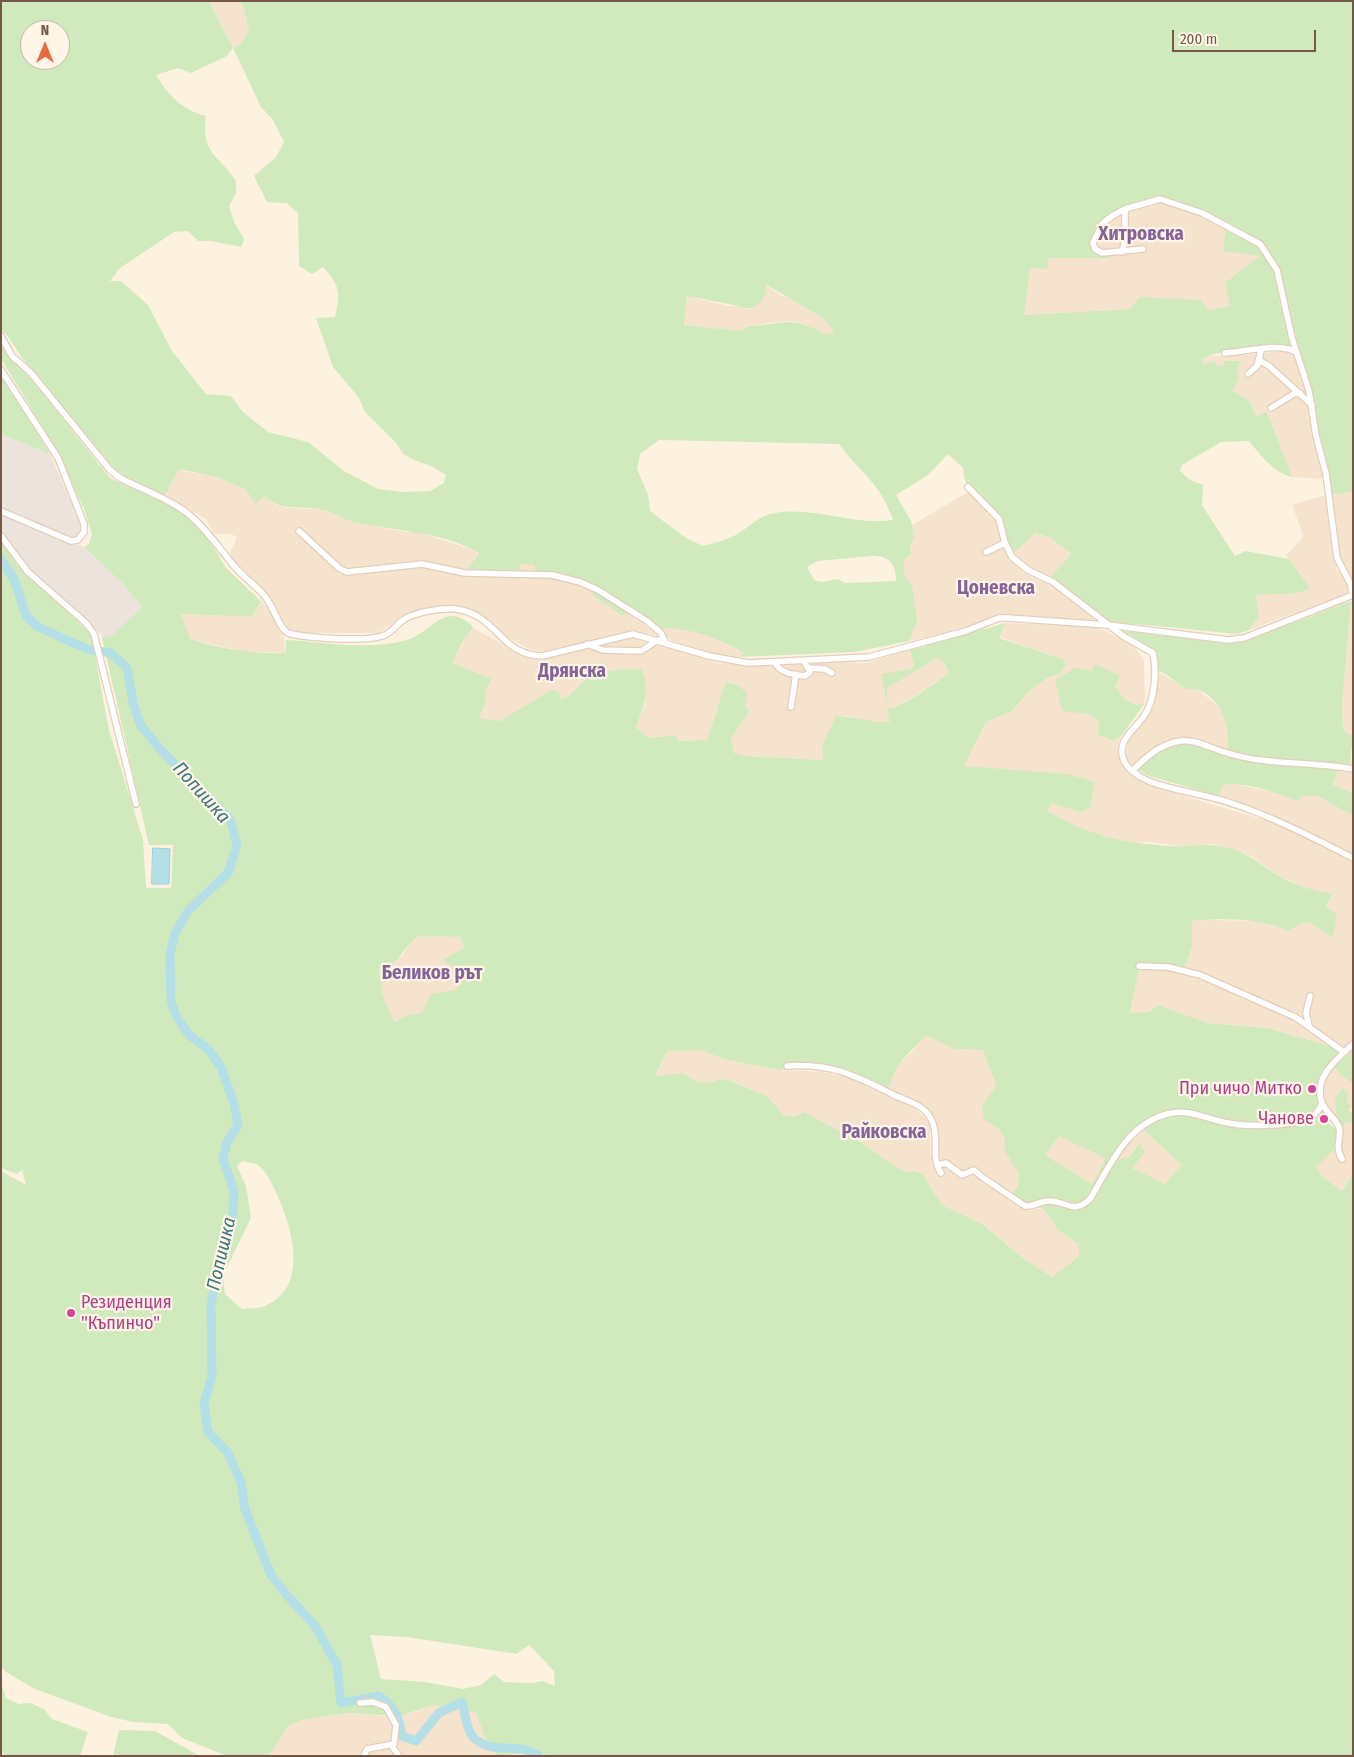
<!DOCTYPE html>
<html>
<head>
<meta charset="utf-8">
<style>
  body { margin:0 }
  #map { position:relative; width:1354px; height:1757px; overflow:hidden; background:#fdf2e0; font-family:"Fira Sans Condensed",sans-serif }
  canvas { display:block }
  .frame { position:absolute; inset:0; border:2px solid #745747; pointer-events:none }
  .north { position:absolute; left:20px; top:20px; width:50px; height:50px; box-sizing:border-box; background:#fff6e7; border:1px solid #c7b6a7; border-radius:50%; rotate:0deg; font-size:14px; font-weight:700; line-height:20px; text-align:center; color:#745747 }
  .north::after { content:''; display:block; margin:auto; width:18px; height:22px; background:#eb6740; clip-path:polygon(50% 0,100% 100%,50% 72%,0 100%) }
  .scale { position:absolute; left:1172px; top:30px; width:144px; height:22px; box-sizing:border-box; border:2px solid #745747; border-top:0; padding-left:6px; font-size:15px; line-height:18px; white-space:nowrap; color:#745747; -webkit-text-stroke:4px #fff6e7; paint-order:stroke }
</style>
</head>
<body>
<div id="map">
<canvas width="1354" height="1757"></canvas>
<div class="frame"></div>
<div class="north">N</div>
<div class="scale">200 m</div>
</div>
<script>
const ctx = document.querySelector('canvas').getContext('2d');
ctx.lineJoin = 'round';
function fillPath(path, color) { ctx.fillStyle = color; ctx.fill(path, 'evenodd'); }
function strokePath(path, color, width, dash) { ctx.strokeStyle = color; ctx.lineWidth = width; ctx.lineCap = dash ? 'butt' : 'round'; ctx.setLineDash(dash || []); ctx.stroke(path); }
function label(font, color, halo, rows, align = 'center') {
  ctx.font = font + ' "Fira Sans Condensed",sans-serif'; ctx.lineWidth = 4.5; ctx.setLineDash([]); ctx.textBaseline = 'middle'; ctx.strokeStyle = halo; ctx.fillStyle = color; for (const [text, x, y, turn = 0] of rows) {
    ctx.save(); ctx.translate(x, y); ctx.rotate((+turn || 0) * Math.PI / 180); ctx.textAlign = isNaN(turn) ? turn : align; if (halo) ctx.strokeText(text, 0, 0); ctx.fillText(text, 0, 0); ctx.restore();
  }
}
fillPath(new Path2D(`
  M 209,1 L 239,1 L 243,6 L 249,31 L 240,45 L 233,48 Z
  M 1168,200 L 1223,226 L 1225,233 L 1261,255 L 1231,306 L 1208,311 L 1130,309 L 1023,315 L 1030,268 L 1048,258 L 1113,258 L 1096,253 L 1094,248 L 1101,226 L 1117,212 Z
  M 764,284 L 782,296 L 791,298 L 823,318 L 834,331 L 827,335 L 802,323 L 785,321 L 747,326 L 742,331 L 684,325 L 687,296 L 728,306 L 739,306 L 747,310 L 764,297 L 767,292 Z
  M 1289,350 L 1295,356 L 1308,394 L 1313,436 L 1323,479 L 1292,477 L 1267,412 L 1256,417 L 1250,401 L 1233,391 L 1239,379 L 1224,362 L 1224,365 L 1215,366 L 1205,365 L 1202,360 L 1212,356 L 1247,355 Z
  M 178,470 L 216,477 L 235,485 L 245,489 L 256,505 L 264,496 L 276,505 L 288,508 L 320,509 L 357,523 L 406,532 L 417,532 L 471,549 L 479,554 L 535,565 L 593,586 L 592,595 L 623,615 L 627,611 L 658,636 L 637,631 L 545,651 L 531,650 L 497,631 L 485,618 L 455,608 L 404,616 L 378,633 L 301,633 L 291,631 L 274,608 L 236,567 L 230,553 L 237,538 L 232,534 L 214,534 L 206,519 L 165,496 Z
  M 968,492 L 996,517 L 1008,555 L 1023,572 L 1061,591 L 1094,619 L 1090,622 L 1007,615 L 961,630 L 909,641 L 917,621 L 903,573 L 904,559 L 911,555 L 910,545 L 914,538 L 912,525 Z
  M 1353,492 L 1353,593 L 1338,565 L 1330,495 Z
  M 1326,495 L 1337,569 L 1347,584 L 1347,594 L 1249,630 L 1259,617 L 1256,596 L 1263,594 L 1305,592 L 1300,575 L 1286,555 L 1301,540 L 1303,535 L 1292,505 Z
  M 1035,533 L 1049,537 L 1073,554 L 1049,578 L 1041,578 L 1013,554 Z
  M 261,601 L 282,625 L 286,653 L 241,651 L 189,639 L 180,617 L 180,614 L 252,617 Z
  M 1351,601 L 1353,601 L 1353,736 L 1343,730 L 1342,705 Z
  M 1005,623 L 1096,627 L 1127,642 L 1138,651 L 1144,661 L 1145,703 L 1137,705 L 1125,700 L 1115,686 L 1089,714 L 1099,722 L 1098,735 L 1114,741 L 1122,735 L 1117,745 L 1128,773 L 1132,776 L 1161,789 L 1278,824 L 1353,859 L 1353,1042 L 1344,1050 L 1267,1028 L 1208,1023 L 1158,1005 L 1149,1012 L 1130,1014 L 1139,970 L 1146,969 L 1183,971 L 1192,947 L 1192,921 L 1208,920 L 1256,921 L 1277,926 L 1288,931 L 1303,922 L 1309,921 L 1332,936 L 1326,908 L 1333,895 L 1308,889 L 1279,876 L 1249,855 L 1230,848 L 1214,844 L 1183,846 L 1148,842 L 1130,843 L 1076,828 L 1046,811 L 1051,803 L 1079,812 L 1090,808 L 1095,782 L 964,766 L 986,722 L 1012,711 L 1030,690 L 1049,677 L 1060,674 L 1066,664 L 1063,659 L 999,637 Z
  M 471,627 L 532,660 L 635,635 L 720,664 L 795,661 L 867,663 L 910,650 L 914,666 L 910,669 L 889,674 L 886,688 L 937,658 L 945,664 L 949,673 L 912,698 L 893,708 L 888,708 L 890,722 L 868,721 L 848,716 L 837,716 L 822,746 L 823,760 L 745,756 L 734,753 L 731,738 L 741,723 L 717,707 L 710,734 L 707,740 L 679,741 L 674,735 L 649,738 L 636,728 L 645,704 L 641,669 L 597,673 L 583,682 L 576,691 L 561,699 L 552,690 L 499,721 L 478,718 L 485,704 L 486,689 L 453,663 Z
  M 653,627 L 685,629 L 703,633 L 745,653 L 740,657 L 722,659 L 679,645 Z
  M 1157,671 L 1186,688 L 1198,690 L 1217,705 L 1224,717 L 1229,742 L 1227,753 L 1133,767 L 1126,760 L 1128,741 L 1154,706 Z
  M 1353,753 L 1353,793 L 1333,786 L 1340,763 L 1350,764 Z
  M 1234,784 L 1274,792 L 1318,796 L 1353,816 L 1353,854 L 1275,816 L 1219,796 L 1223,785 Z
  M 419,936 L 460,937 L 464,948 L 466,976 L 456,990 L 423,1012 L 408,1015 L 394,1022 L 383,995 L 379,970 L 387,968 L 403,955 L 411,941 Z
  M 927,1036 L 954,1049 L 983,1050 L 996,1086 L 982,1106 L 996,1128 L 1004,1133 L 1006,1141 L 1004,1150 L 1019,1173 L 1018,1187 L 1034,1208 L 1045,1210 L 1057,1229 L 1079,1245 L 1079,1256 L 1052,1277 L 1024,1259 L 982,1224 L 942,1205 L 923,1175 L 916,1171 L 906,1172 L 898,1168 L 857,1140 L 804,1112 L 795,1116 L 783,1115 L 750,1089 L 728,1080 L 720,1079 L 709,1083 L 698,1082 L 683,1073 L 655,1077 L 667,1050 L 700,1050 L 727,1060 L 779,1070 L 824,1072 L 859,1080 L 913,1107 L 924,1117 L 930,1125 L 930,1153 L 941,1157 L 937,1153 L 929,1113 L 887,1092 L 898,1065 L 912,1052 L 922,1037 Z
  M 1334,1067 L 1342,1076 L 1353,1084 L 1353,1113 L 1346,1103 L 1343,1088 L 1335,1098 L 1336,1115 L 1332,1118 L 1324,1108 L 1321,1083 Z
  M 1346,1122 L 1353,1124 L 1353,1173 L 1342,1191 L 1322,1176 L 1316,1167 L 1334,1150 L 1342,1132 L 1344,1132 L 1342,1129 Z
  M 1142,1128 L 1181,1165 L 1165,1185 L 1132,1168 L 1138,1144 L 1128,1158 L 1117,1159 L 1114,1152 L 1124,1137 Z
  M 1059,1135 L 1105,1157 L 1092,1184 L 1045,1155 Z
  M 433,1705 L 476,1711 L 486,1741 L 497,1756 L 269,1756 L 288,1726 L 302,1720 L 347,1713 L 386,1716 L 408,1714 Z`), '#f5e3ce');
fillPath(new Path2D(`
  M 1,434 L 50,454 L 76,513 L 82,532 L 78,538 L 68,538 L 1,513 Z
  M 1,515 L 84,547 L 123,584 L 142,607 L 113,635 L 102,638 L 101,634 L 21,561 L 1,530 Z`), '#ebe3dc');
fillPath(new Path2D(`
  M 1,1 L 209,1 L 233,48 L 240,45 L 249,31 L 243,6 L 239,1 L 1353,1 L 1353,492 L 1330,495 L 1311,398 L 1281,296 L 1279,299 L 1293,349 L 1225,352 L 1213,354 L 1202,360 L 1205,365 L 1215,361 L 1216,366 L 1224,365 L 1224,361 L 1241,361 L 1237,370 L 1239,379 L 1233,391 L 1250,401 L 1256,416 L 1267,412 L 1292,477 C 1273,472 1261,456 1249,441 L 1221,442 L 1182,465 L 1180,471 L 1190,480 L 1203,485 L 1202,505 L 1235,556 L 1245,551 L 1289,559 L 1310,588 C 1297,598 1272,591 1256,596 L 1259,617 L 1249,630 L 1237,634 L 1105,621 L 1049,578 L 1072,554 L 1049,537 L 1035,533 L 1013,554 C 1003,542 1006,523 995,511 C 981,495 964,493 963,468 L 948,454 L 928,475 L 896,495 L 911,521 L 914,538 L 910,545 L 911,555 L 904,559 C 904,570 902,577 912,585 L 917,622 L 909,641 L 855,652 L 740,657 L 744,653 C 710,634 692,629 653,627 L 630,606 L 624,606 L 627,611 L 623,616 L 592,595 L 593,586 L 535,571 L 535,565 L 521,564 L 519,570 L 466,572 L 479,553 C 442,532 398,531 357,523 C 344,520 331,511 318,509 C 293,505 286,513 264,496 L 256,505 L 245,489 L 216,477 L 184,470 L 178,470 L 165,496 L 123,477 L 110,464 L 30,369 L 6,334 L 1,330 ZM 30,30 L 60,30 L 60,60 L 30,60 ZM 233,48 L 261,107 L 273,120 L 284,142 L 276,157 L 254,176 L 267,202 L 287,203 L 298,213 L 299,266 L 312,274 L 323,267 C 341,287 340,292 335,317 L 316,318 L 333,367 L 359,398 L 365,412 L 397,444 L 403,454 L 414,460 L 431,466 L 446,475 L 444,483 L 430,491 L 404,492 L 378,489 L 344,471 L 308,442 L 268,432 L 243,412 L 231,396 L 206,394 L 172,351 L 148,305 L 121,281 L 110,281 L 120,268 L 174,232 L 188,231 L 198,241 L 211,241 L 241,247 L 244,239 L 234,222 L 229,206 L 236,193 L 236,181 C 218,154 201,154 206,116 C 181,109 169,96 156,75 L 178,68 L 191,73 L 227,56 ZM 1168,200 L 1223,226 L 1225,233 L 1223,251 L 1260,256 L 1225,283 L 1230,306 L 1208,310 L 1201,300 L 1140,297 L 1130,309 L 1024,315 L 1030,268 L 1048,269 L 1048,258 L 1115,258 L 1097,253 L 1094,248 L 1101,226 L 1133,205 ZM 765,284 L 823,318 L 834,331 L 827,335 C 799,320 794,320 763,325 C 754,326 748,324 742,331 L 684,325 L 687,296 L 739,306 C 752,313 760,304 767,292 ZM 659,440 L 839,444 C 861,474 880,482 893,520 C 854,526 814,506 775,513 C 761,515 751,525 739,533 C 729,539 715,543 703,546 L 686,538 L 650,511 L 648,495 L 637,469 L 640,454 ZM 872,556 C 890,556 896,564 896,581 L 845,583 L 838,579 L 821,582 L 814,580 L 807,567 L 818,561 Z
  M 1,346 L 41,391 L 110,478 L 196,517 L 226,568 L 261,601 L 252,617 L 181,614 L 190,639 C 221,649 253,654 286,653 L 286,640 C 326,642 367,651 407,640 C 432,633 445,599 473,627 L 462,643 L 453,663 L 491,679 L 486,689 L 485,704 L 479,718 L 499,721 L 552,690 L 559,692 L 561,699 C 572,695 575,690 583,682 C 597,668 622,670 641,669 C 651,689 643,709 636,728 L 649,738 L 675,735 L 679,741 L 707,740 L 726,682 L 738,685 L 748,694 L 745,705 L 749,712 L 731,738 L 734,753 L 745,756 L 823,760 L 822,746 L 836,716 C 855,716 871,723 890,722 L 887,711 L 888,708 C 900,710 937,681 949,673 L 945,664 L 937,658 L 887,688 L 887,703 L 881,674 L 910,669 L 914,666 L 910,650 L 1005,623 L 999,638 L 1063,659 L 1066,664 L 1060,674 L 1049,677 L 1030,690 L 1012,711 L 986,722 L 964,766 L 1067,774 L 1095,782 L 1090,808 L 1080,812 L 1051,803 L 1047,811 C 1089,835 1121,843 1170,846 C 1190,847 1210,842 1230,848 C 1250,854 1262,866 1279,876 C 1296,886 1315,891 1333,894 L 1326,907 L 1337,914 L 1333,937 C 1308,925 1314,915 1288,931 C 1260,918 1222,918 1192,921 L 1192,947 L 1183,972 L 1146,969 L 1139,970 L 1130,1013 L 1149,1012 L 1158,1005 L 1208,1023 L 1267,1028 L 1344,1050 L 1319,1078 L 1317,1085 L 1318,1108 C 1293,1129 1254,1123 1224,1121 L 1230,1127 L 1305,1122 L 1322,1110 L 1329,1124 L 1342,1132 L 1334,1150 L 1316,1167 L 1322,1176 L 1342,1191 L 1353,1173 L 1353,1756 L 547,1756 L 540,1752 L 497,1756 L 486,1741 L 476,1712 L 433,1705 L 400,1716 L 347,1713 L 302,1720 L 288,1726 L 269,1756 L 227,1756 L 182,1738 L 168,1724 L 133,1722 L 111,1717 L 35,1689 L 6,1672 L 1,1666 L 1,1171 L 26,1185 L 22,1170 L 17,1174 L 1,1168 L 1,540 L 18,565 L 91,634 L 109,730 L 143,840 L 146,888 L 171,888 L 173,845 L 149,845 L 102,638 L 113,635 L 142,607 L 123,584 L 84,547 L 89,544 L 92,534 L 84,509 L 45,431 L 1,359 ZM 419,936 L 460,937 L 464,948 L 443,960 L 466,976 L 456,990 L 431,994 L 423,1012 L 408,1015 L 394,1022 L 383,995 L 379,971 C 403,963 402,946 419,936 ZM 927,1036 L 954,1049 L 983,1050 L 996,1086 L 982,1106 L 984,1119 C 998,1129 1008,1132 1004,1150 L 1019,1174 L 1018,1187 L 1010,1196 L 1045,1210 L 1057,1229 L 1079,1245 L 1079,1256 L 1052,1277 L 1024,1259 L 982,1224 L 942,1205 L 923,1175 L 916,1171 L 906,1172 L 898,1168 L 857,1140 L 804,1112 L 795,1116 L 783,1115 L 767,1096 L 728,1080 L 720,1079 L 709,1083 L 698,1082 L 683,1073 L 655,1076 L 667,1051 L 700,1050 L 727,1060 L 779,1070 L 806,1067 L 839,1071 L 874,1082 L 887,1092 C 891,1084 893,1075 897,1067 C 900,1062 923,1037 927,1036 ZM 1142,1128 L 1181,1165 L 1165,1184 L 1132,1168 L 1145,1152 L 1139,1144 L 1128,1158 L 1116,1159 L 1114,1152 L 1124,1137 ZM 1059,1136 L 1105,1158 L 1092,1184 L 1045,1155 ZM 243,1161 C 247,1162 254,1163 258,1165 C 268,1173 273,1186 278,1197 C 293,1231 309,1287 265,1306 C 259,1309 249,1308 242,1309 L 225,1294 L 223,1275 L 251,1218 L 246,1186 L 237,1166 ZM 370,1635 L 407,1637 L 517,1654 L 529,1645 L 554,1671 L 555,1686 L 542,1681 L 532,1683 L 504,1682 L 494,1674 L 481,1685 L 463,1689 L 425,1682 L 381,1679 Z
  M 1,373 L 50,454 L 1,434 Z
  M 1351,601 L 1342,705 L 1343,730 L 1353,736 L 1350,764 L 1340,763 L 1333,785 L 1353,793 L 1353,816 L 1318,796 L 1302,796 L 1298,801 C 1274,793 1248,781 1223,785 L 1219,796 L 1149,776 L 1133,767 L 1146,756 L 1182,739 L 1227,752 C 1231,730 1222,698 1198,690 C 1193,689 1188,690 1183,687 C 1175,682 1166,672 1157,671 C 1153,645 1144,643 1123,631 L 1228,643 L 1299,621 Z
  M 1095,664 L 1120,676 L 1115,686 L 1125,700 L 1137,705 L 1145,703 L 1122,735 L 1114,741 L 1098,735 L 1099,722 L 1089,714 L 1062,711 L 1055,680 L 1075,668 L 1092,671 Z
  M 1353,1050 L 1353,1084 L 1342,1076 L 1334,1067 Z
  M 1343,1088 L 1349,1095 L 1346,1103 L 1351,1105 L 1349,1110 L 1353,1113 L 1353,1124 L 1346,1122 L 1342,1129 L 1332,1118 L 1336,1115 L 1335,1098 Z
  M 1,1682 L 6,1698 L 19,1704 L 30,1703 L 44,1709 L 52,1719 L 88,1732 L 80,1756 L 1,1756 Z
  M 119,1730 L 155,1731 L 200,1756 L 113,1756 Z`), '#d0eabe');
const water = new Path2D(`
  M 153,848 L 170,849 L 169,884 L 152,884 Z`);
fillPath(water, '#b4dfe7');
strokePath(water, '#9acfd9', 1);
strokePath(new Path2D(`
  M 1,559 L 14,579 L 26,616 L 38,627 L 87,649 L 111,653 L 127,668 L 133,703 L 140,724 L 159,748 L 230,819 L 237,845 L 228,873 L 188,911 L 175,933 L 170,954 L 171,1001 L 176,1016 L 189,1035 L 208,1049 L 221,1067 L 234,1104 L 238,1125 L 227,1142 L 223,1159 L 234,1191 L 232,1229 L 219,1262 L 211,1305 L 212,1376 L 204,1404 L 208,1432 L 228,1453 L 241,1482 L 245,1509 L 271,1575 L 285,1593 L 315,1626 L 337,1665 L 341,1703 L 379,1696 C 395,1707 399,1718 402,1736 L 416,1741 L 439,1713 L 462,1702 C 465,1712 466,1727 472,1736 C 492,1757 515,1740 539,1756`), '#b4dfe7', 9);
const street = new Path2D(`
  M 1143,249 L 1102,253 L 1095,249 L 1093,243 L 1102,224 L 1112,216 L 1125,209 L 1160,199 L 1202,213 L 1260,244 L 1277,270 L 1292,338 L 1309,391 L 1316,436 L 1326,474 L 1337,558 L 1351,585 L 1352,595
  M 1122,252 L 1125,239 L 1125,209
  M 1,336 L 12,356 L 31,373 L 110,470 L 120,478 C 141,489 168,498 187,513 C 204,526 216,544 230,561 C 239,573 251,582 262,593 C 274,604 279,632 291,634 C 312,638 363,642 382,636 C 391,634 396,625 403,620 C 415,612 441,608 455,609 C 498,614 499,655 542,656 L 633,634 L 709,656 L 748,663 L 869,657 L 966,631 L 999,618 L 1008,618 L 1108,625 L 1228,640 L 1244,638 L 1353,595
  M 1225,353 C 1244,352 1283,341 1297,353
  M 1260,361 L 1269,366 L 1312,405
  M 1,370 L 58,458 L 84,524 L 84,532 L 78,540 L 71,541 L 1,511
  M 1248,374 L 1257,366 L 1261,350
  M 1271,408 L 1295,393 L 1300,393
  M 968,487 L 999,519 L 1005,543 L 1012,557 L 1028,570 L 1053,582 L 1123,636 L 1153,653 C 1157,672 1155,700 1144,716 C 1136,728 1120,738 1122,754 C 1124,768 1139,777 1151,782 C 1176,791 1203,794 1228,802 C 1271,816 1312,837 1353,858
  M 299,531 L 340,569 L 347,572 L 422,564 L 465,573 L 552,575 L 580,582 L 598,590 L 647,621 L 661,633 L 665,642
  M 1,536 L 28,572 L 86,623 L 94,634 L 136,804
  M 986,552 L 1005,543
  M 587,644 L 603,650 L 641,651 L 658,640
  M 775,662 C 780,674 793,674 805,676 L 810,672 L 804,661
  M 808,668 L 825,669 L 832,673
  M 791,707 L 796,674
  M 1132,771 C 1145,758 1160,744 1180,741 C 1195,739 1210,748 1224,752 C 1266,766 1310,761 1353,769
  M 1139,966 L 1168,967 L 1200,975 L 1295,1017 L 1344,1052
  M 1309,1026 L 1306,1013 L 1310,996
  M 787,1066 C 831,1063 854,1075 892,1094 C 907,1102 924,1103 932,1121 C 940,1138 930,1157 941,1173
  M 1342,1159 C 1333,1145 1344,1135 1338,1125 C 1334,1117 1325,1111 1322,1103 C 1313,1077 1336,1060 1353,1044
  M 937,1165 L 946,1163 L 962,1175 L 974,1170 L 982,1177 L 1025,1206 C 1034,1207 1040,1201 1049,1201 C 1067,1201 1073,1215 1090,1199 C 1110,1166 1126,1125 1167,1114 C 1187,1108 1204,1118 1223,1122 C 1244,1127 1286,1127 1307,1119 C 1314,1117 1319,1110 1322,1103
  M 360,1703 L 373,1702 L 386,1707 L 396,1725 L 394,1744 L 367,1749 L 364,1756
  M 392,1746 L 399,1756`);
strokePath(street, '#e1cebc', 8);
strokePath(street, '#fff', 5.5);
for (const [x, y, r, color] of [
  [1312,1089,5,"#d1479c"],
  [1324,1119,5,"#d1479c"],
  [71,1313,5,"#d1479c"]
]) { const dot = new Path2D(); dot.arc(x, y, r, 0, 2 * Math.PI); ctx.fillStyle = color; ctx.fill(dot); strokePath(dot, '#fff6e7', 2); }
label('18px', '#b23c85', '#fff6e7', [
  ["При чичо Митко",1302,1089],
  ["Чанове",1314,1119],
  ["Резиденция",81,1303,"left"],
  ["\"Къпинчо\"",81,1324,"left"]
], 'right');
label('bold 19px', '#866298', '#fff6e7', [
  ["Хитровска",1141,235],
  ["Цоневска",996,589],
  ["Дрянска",572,672],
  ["Беликов рът",432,974],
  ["Райковска",884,1133]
]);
label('italic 19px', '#3d7682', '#fff6e7', [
  ["Попишка",201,793,48],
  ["Попишка",222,1254,-77]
]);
</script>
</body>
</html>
